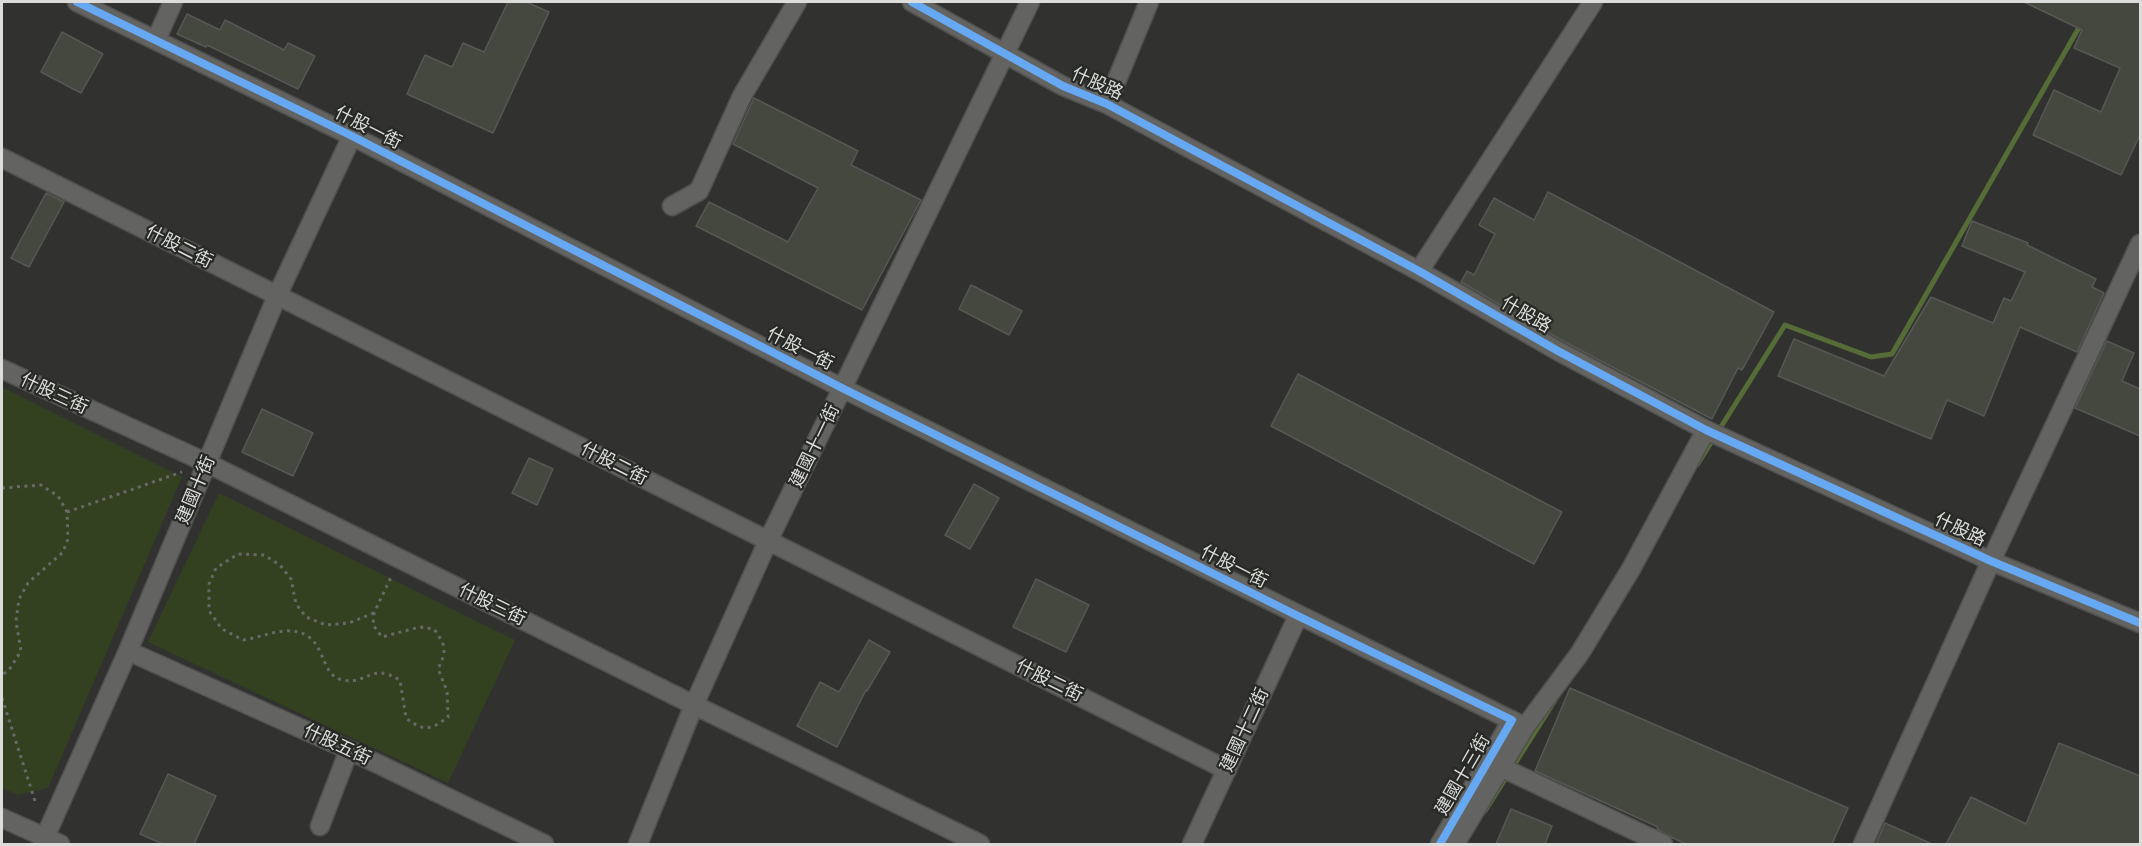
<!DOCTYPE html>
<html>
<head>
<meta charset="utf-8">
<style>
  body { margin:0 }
  #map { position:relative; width:2142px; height:846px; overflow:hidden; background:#313230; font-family:Lora,serif }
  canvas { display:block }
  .frame { position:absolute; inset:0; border:3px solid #dcdddb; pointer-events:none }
</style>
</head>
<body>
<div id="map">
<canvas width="2142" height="846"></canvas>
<div class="frame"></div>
</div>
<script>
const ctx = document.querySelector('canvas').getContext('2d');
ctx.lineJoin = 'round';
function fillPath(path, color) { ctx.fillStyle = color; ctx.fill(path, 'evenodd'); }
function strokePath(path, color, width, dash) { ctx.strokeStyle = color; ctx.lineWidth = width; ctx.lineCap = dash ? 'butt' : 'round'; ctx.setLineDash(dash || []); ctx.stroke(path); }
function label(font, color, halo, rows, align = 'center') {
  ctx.font = font + ' Lora,"Noto Sans TC",serif'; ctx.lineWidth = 4.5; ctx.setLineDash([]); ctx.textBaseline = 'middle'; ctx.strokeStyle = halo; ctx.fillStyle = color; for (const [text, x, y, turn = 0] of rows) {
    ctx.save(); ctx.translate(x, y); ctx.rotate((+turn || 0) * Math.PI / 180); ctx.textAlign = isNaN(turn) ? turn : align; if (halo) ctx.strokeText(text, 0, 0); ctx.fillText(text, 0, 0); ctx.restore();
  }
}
fillPath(new Path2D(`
  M 2,387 L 182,477 L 48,788 L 18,795 L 2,788 Z
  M 219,493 L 515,640 L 448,783 L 148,642 Z`), '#334120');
strokePath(new Path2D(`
  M 1697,465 L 1785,325 L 1871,357 L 1892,354 L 2081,24
  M 1485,811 L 1554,702`), '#566c37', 5);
const building = new Path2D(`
  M 508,2 L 526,2 L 549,12 L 493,133 L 407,94 L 425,55 L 452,67 L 463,43 L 484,52 Z
  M 2024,2 L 2140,2 L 2140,135 L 2121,175 L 2033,135 L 2054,90 L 2101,112 L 2120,68 L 2074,48 L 2082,30 Z
  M 187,14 L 220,30 L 225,20 L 284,50 L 288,43 L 315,56 L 298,89 L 207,45 L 206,47 L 177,34 Z
  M 62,32 L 103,54 L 81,93 L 41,72 Z
  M 754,98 L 858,151 L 851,165 L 921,200 L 862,310 L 696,226 L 709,202 L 788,242 L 818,188 L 733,144 Z
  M 1548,192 L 1774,312 L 1742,370 L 1738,368 L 1712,419 L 1563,341 L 1461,282 L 1467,271 L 1474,275 L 1495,234 L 1479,225 L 1494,198 L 1534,220 Z
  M 46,193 L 64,202 L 29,267 L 11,258 Z
  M 1972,221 L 2028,243 L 2027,245 L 2096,279 L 2092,287 L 2104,293 L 2077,352 L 2020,327 L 1984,416 L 1947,400 L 1931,439 L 1778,376 L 1794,339 L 1884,376 L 1931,297 L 1993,323 L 2004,298 L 2011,301 L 2025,272 L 1962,246 Z
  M 971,285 L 1022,311 L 1009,335 L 959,309 Z
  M 2107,341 L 2134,353 L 2122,381 L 2140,389 L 2140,436 L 2075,408 Z
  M 1298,374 L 1562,512 L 1534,564 L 1271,426 Z
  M 262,409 L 313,433 L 293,476 L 242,452 Z
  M 529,458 L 553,469 L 537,505 L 512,493 Z
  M 974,484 L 999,498 L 970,549 L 945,535 Z
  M 1036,579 L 1089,605 L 1066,652 L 1013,627 Z
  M 869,640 L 890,652 L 867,691 L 866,690 L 837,747 L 797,726 L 820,682 L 839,692 Z
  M 1570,688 L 1848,808 L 1832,844 L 1686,844 L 1673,838 L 1657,829 L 1658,827 L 1535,771 Z
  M 2059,743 L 2140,776 L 2140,844 L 1946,844 L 1971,797 L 2026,824 Z
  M 168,774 L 216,796 L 194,844 L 163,844 L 140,834 Z
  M 1511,809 L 1552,826 L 1545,844 L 1496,844 Z
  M 1885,823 L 1932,844 L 1876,844 Z`);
fillPath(building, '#44483e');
strokePath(building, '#575856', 1.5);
const minor = new Path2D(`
  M 77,2 L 352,136 L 844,389 L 1525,727 L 1580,653 L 1631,569 L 1706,430
  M 912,2 L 1063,86 L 1107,104 L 1419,271 L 1558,351 L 1706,430 L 1991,561 L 2140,623
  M 156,40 L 173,2
  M 1107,104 L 1149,2
  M 2,158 L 1227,770
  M 672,206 L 699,191 L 742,96 L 797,2
  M 1419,271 L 1593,2
  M 2,369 L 207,463 L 694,705 L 980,844
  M 128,651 L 349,750 L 544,844
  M 1488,761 L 1663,844
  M 2,818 L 60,844
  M 320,826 L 349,750
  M 42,844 L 128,651 L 277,296 L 352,136
  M 638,844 L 694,705 L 768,541 L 1030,2
  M 1192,844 L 1298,616
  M 1440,844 L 1512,720
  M 1455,844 L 1525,727
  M 1863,844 L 1991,561 L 2140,244`);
strokePath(minor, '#50514f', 21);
strokePath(new Path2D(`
  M 2,488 L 41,485 L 58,496 L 67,512 L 68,539 L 63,552 L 28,583 L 19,599 L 16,621 L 21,651 L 9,670 L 2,675
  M 67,512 L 182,472
  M 374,613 L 349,623 L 326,625 L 306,617 L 296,604 L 291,579 L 280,565 L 264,555 L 238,554 L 216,568 L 209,584 L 209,611 L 222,629 L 243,640 C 257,638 271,632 284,631 C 330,628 316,676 343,680 C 369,685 369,662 400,680 L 406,718 C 424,732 431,730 448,717 L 447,691 L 438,669 C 447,650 446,646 434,629 L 420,627 L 382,637 L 373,625 L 374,613 L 392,575
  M 2,698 L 35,801`), '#686967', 3, [3, 4.5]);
strokePath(minor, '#636362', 18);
strokePath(new Path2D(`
  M 77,2 L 352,136 L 844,389 L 1298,616 L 1512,720 L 1440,844
  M 912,2 L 1063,86 L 1107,104 L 1419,271 L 1558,351 L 1706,430 L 1991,561 L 2140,623`), '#66a8f1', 8);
label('18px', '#dcdddb', '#272925', [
  ["什股路",1097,84,24],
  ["什股一街",368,128,27],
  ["什股二街",179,247,27],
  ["什股路",1526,315,30],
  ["什股一街",800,349,27],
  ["什股三街",54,394,25],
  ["建國十一街",815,446,-64],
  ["什股二街",614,464,27],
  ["建國十街",196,490,-67],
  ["什股路",1960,530,25],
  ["什股一街",1234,567,27],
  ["什股三街",492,605,26],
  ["什股二街",1049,681,26],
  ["建國十二街",1245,730,-65],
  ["什股五街",337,745,25],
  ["建國十三街",1463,775,-60]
]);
</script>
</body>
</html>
